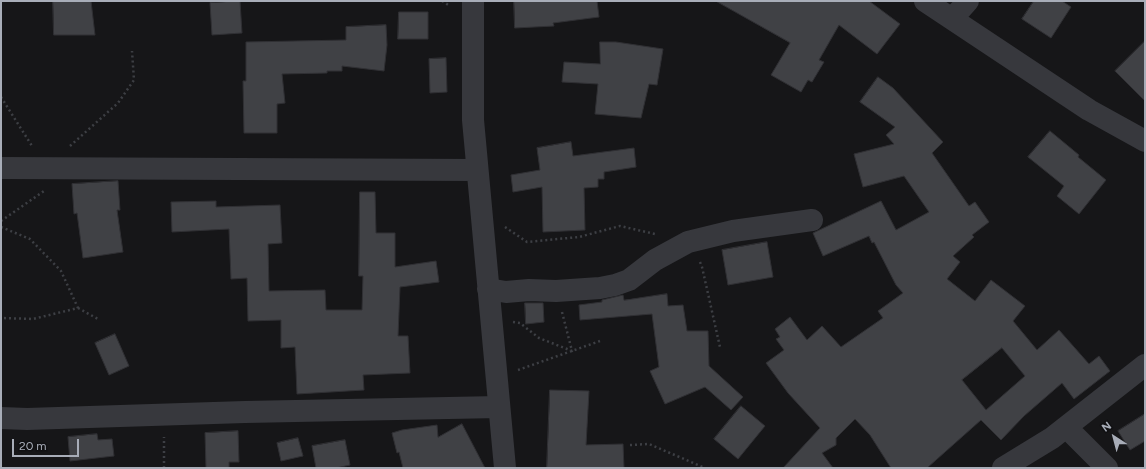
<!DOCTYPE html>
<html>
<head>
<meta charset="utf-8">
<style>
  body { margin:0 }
  #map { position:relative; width:1146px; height:469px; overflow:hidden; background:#161618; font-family:Figtree,sans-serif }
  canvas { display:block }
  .frame { position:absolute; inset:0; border:2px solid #a8adb8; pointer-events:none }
  .north { position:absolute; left:1094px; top:417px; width:40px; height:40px; -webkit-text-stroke:3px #111113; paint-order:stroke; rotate:324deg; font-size:11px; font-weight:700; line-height:16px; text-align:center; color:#a8adb8 }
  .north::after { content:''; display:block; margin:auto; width:14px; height:18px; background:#a8adb8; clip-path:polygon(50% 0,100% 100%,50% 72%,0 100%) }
  .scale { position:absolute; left:12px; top:439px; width:67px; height:18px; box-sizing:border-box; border:2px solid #a8adb8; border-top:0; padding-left:5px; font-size:12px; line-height:14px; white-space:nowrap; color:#a8adb8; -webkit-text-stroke:3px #111113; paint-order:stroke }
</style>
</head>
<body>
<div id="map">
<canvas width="1146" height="469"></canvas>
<div class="frame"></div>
<div class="north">N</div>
<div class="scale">20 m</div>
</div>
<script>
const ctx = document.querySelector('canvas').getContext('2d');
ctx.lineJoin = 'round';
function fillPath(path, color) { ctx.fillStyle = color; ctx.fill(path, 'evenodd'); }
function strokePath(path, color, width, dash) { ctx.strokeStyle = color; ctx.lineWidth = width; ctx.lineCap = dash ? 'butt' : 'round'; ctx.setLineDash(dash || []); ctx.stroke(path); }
const building = new Path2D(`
  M 53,1 L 91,1 L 95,35 L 54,35 Z
  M 240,1 L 242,33 L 212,35 L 210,3 Z
  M 514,1 L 597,1 L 599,17 L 553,23 L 554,26 L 515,28 Z
  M 716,1 L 869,1 L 900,24 L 877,54 L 839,25 L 819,60 L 824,62 L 812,82 L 808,80 L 801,92 L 771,75 L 790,43 Z
  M 1034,1 L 1062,1 L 1071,7 L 1051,38 L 1022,19 Z
  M 399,12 L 428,12 L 428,39 L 398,39 Z
  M 386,25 L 387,45 L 384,71 L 342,66 L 342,71 L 327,71 L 327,73 L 282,74 L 285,103 L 277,104 L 277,133 L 244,133 L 243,81 L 246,81 L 246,42 L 346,40 L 346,27 Z
  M 1145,41 L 1145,101 L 1115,71 Z
  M 600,42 L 616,42 L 663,49 L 657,85 L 649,84 L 641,118 L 595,114 L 598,84 L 562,82 L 564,62 L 600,64 Z
  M 446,58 L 447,92 L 430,93 L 429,59 Z
  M 878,77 L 893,88 L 943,142 L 932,153 L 969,206 L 975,202 L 989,222 L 972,235 L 974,237 L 953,256 L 960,262 L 947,279 L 975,301 L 991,280 L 1025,306 L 1013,321 L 1037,350 L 1059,330 L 1089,364 L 1099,356 L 1110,371 L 1074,399 L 1062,383 L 1024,416 L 1001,440 L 981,420 L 927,468 L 891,468 L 870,435 L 855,419 L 836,438 L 836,445 L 822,453 L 833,468 L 783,468 L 820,428 L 788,393 L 766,363 L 784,350 L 776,339 L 780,337 L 775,329 L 790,317 L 807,340 L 822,326 L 841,347 L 883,318 L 878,311 L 903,293 L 896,285 L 874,242 L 872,243 L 869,236 L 823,256 L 813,233 L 881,201 L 896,230 L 929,212 L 904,176 L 863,187 L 854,154 L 894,144 L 886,135 L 895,127 L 860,102 ZM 1002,348 L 1025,376 L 986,410 L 962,380 Z
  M 1050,131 L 1079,155 L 1078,157 L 1106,180 L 1079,214 L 1057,196 L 1064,186 L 1028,157 Z
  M 571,142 L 573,156 L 634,148 L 636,167 L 604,172 L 604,179 L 598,179 L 598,187 L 584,188 L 585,230 L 543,232 L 542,187 L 513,192 L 511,175 L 540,170 L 537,148 Z
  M 118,181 L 120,210 L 117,210 L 123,252 L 83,258 L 77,213 L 74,214 L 72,184 Z
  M 360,192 L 375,192 L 376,233 L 395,233 L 395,267 L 436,261 L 439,282 L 400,287 L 398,336 L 408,336 L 410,373 L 363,375 L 364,390 L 297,394 L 295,347 L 281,348 L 281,320 L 248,321 L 247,278 L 231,279 L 229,229 L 172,232 L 171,202 L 216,201 L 216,207 L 280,205 L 282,243 L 268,244 L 269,291 L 325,290 L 326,310 L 362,310 L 363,276 L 359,276 Z
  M 767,242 L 773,277 L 728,285 L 722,250 Z
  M 667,294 L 668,306 L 683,305 L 687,331 L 708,331 L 709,366 L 743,397 L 731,410 L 705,387 L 665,404 L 650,371 L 659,367 L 652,314 L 580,320 L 579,305 L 602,302 L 602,300 L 623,295 L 624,300 Z
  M 525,303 L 543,303 L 544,322 L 526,324 Z
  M 115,334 L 129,366 L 109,375 L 95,343 Z
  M 550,390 L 589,391 L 586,445 L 623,444 L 624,468 L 547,468 Z
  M 741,406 L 765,426 L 738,459 L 714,439 Z
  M 1145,414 L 1145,441 L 1130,450 L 1118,431 Z
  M 462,424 L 485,468 L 403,468 L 399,452 L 397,453 L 392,433 L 402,430 L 437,425 L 438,437 Z
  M 238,431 L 239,462 L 229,462 L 229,468 L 206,468 L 205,433 Z
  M 97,434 L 98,440 L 112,439 L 114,456 L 70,461 L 68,437 Z
  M 298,438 L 303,456 L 281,461 L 277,443 Z
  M 345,440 L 350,465 L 336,468 L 316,468 L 312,446 Z`);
fillPath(building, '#404145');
strokePath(building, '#303034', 1);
strokePath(new Path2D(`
  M 442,1 L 450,6
  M 1,97 L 32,146
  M 70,146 L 118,103 L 134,80 L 132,51
  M 1,221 L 44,191
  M 1,227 L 30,239 L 61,271 L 78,308 L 33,319 L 2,318
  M 505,227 L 527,242 L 579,237 L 620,226 L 655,234
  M 700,262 L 702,267 L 720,347
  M 78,308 L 98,319
  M 513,322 L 520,323 L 539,338 L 572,351 L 562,312
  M 518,370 L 600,341
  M 630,445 L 649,444 L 705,468
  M 164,468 L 164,437`), '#3d3f44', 2.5, [2, 3]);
strokePath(new Path2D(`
  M 473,1 L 473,120 L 505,468
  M 925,1 L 1089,110 L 1145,141
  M 952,19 L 968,1
  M 1,168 L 477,170
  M 488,289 L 506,292 L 529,290 L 556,291 L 600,288 L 615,285 L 629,280 L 655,260 L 688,242 L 733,231 L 812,220
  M 1,418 L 27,419 L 245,412 L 499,407
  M 1066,427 L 1107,468
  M 1003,468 L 1052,438 L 1145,365`), '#37383d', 22);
</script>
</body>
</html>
